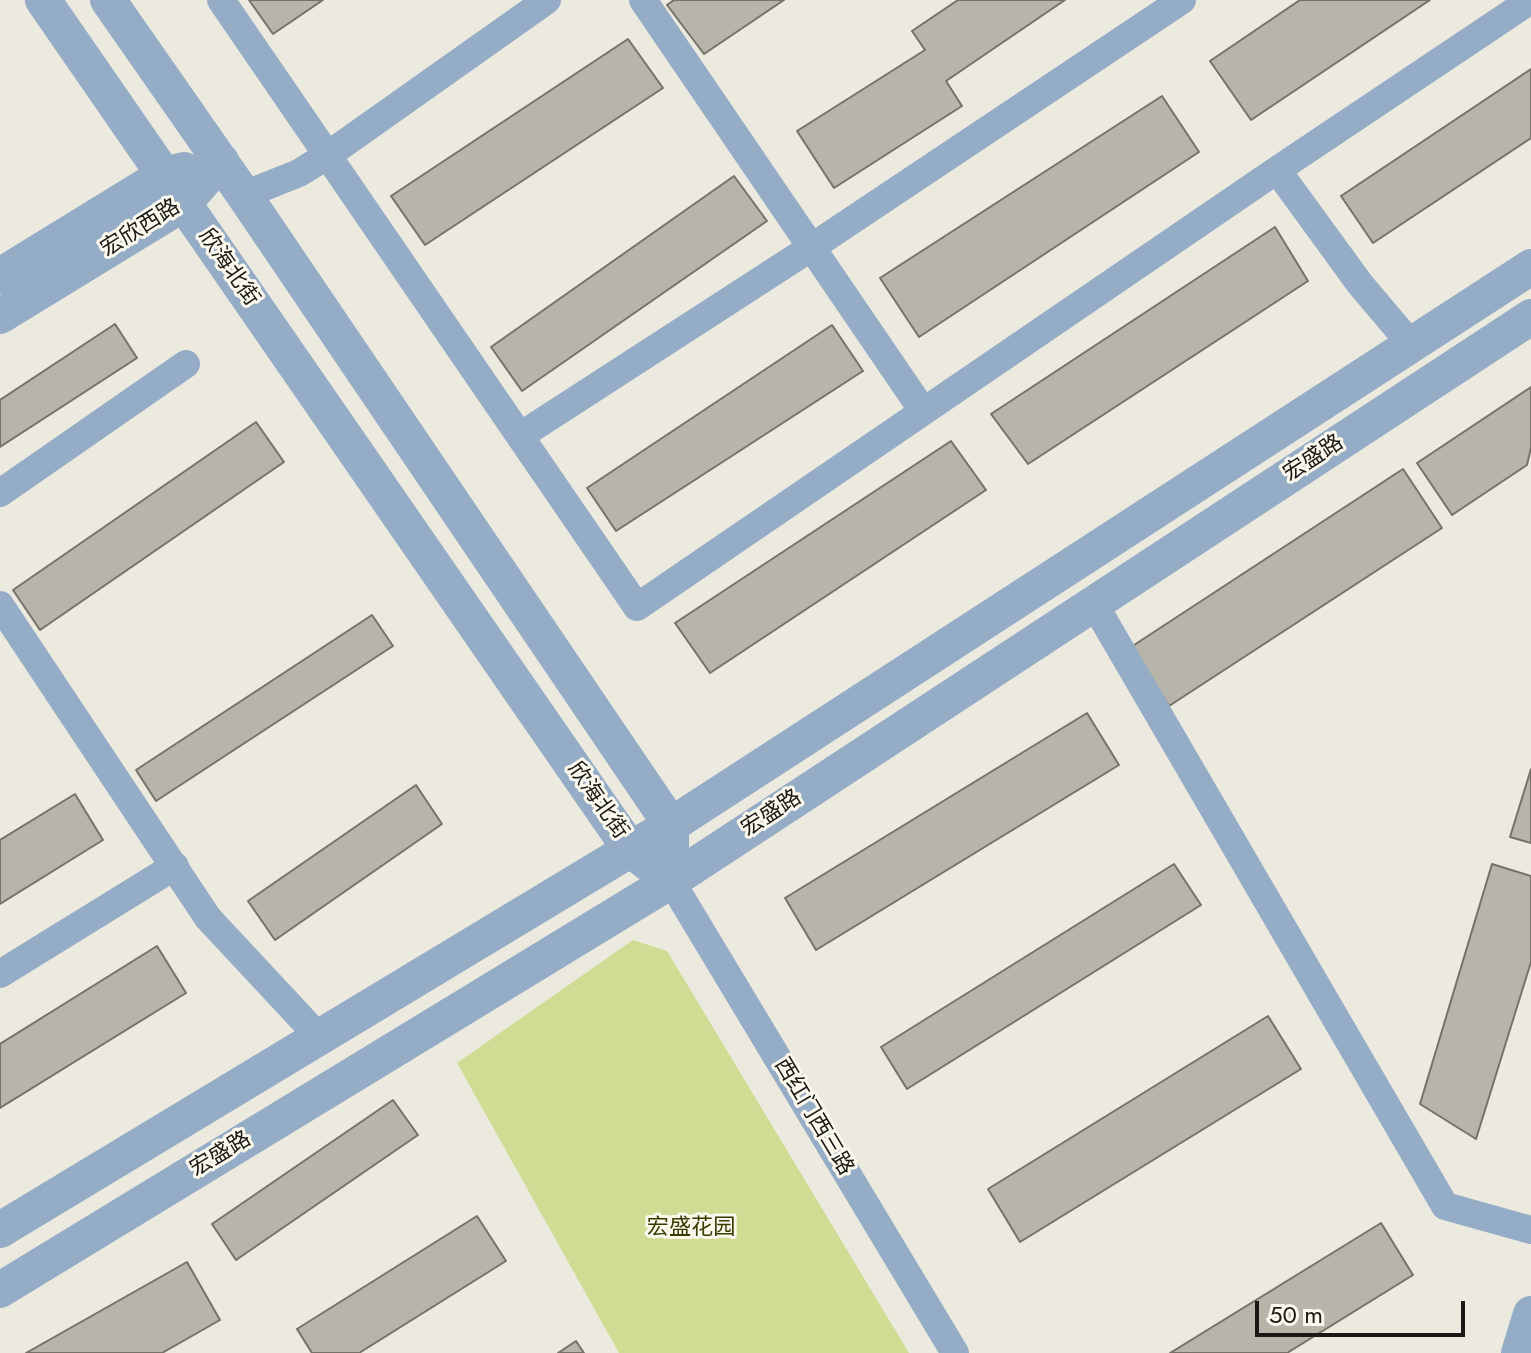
<!DOCTYPE html>
<html>
<head>
<meta charset="utf-8">
<style>
  body { margin:0 }
  #map { position:relative; width:1531px; height:1353px; overflow:hidden; background:#eceadf; font-family:Jost,sans-serif }
  canvas { display:block }
  .scale { position:absolute; left:1255px; top:1301px; width:210px; height:36px; box-sizing:border-box; border:4px solid #1a1916; border-top:0; padding-left:10px; font-size:24px; line-height:28px; white-space:nowrap; color:#1a1916; -webkit-text-stroke:6px #faf7ed; paint-order:stroke }
</style>
</head>
<body>
<div id="map">
<canvas width="1531" height="1353"></canvas>
<div class="scale">50 m</div>
</div>
<script>
const ctx = document.querySelector('canvas').getContext('2d');
ctx.lineJoin = 'round';
function fillPath(path, color) { ctx.fillStyle = color; ctx.fill(path, 'evenodd'); }
function strokePath(path, color, width, dash) { ctx.strokeStyle = color; ctx.lineWidth = width; ctx.lineCap = dash ? 'butt' : 'round'; ctx.setLineDash(dash || []); ctx.stroke(path); }
function label(font, color, halo, rows, align = 'center') {
  ctx.font = font + ' Jost,"Noto Sans SC",sans-serif'; ctx.lineWidth = 6; ctx.setLineDash([]); ctx.textBaseline = 'middle'; ctx.strokeStyle = halo; ctx.fillStyle = color; for (const [text, x, y, turn = 0] of rows) {
    ctx.save(); ctx.translate(x, y); ctx.rotate((+turn || 0) * Math.PI / 180); ctx.textAlign = isNaN(turn) ? turn : align; if (halo) ctx.strokeText(text, 0, 0); ctx.fillText(text, 0, 0); ctx.restore();
  }
}
fillPath(new Path2D(`
  M 633,940 L 667,951 L 909,1353 L 619,1353 L 457,1063 Z`), '#cedd93');
const building = new Path2D(`
  M 249,0 L 323,0 L 273,34 Z
  M 674,0 L 784,0 L 704,54 L 667,5 Z
  M 958,0 L 1065,0 L 946,81 L 962,106 L 834,188 L 797,131 L 925,50 L 912,31 Z
  M 1300,0 L 1430,0 L 1251,120 L 1210,61 Z
  M 628,39 L 663,88 L 425,245 L 391,196 Z
  M 1531,69 L 1531,138 L 1373,243 L 1341,196 Z
  M 1162,96 L 1199,152 L 919,337 L 880,278 Z
  M 734,176 L 767,221 L 522,391 L 491,347 Z
  M 1275,227 L 1308,281 L 1028,464 L 991,414 Z
  M 115,324 L 137,358 L 0,447 L 0,400 Z
  M 832,325 L 863,371 L 616,531 L 587,488 Z
  M 1531,387 L 1531,448 L 1527,465 L 1452,515 L 1417,463 Z
  M 256,422 L 284,462 L 40,630 L 13,590 Z
  M 951,441 L 986,490 L 710,673 L 675,623 Z
  M 1403,469 L 1442,528 L 1169,706 L 1131,647 Z
  M 372,615 L 393,646 L 156,801 L 136,770 Z
  M 1087,713 L 1119,765 L 816,950 L 785,898 Z
  M 1531,769 L 1531,843 L 1510,837 Z
  M 416,785 L 442,824 L 275,940 L 248,901 Z
  M 75,794 L 103,840 L 0,904 L 0,840 Z
  M 1174,864 L 1201,905 L 907,1089 L 881,1047 Z
  M 1492,864 L 1531,876 L 1531,962 L 1476,1139 L 1420,1104 Z
  M 157,946 L 186,993 L 0,1108 L 0,1044 Z
  M 1268,1016 L 1301,1069 L 1020,1242 L 988,1189 Z
  M 393,1100 L 418,1135 L 236,1260 L 212,1224 Z
  M 477,1216 L 506,1261 L 359,1353 L 312,1353 L 297,1329 Z
  M 1381,1223 L 1413,1275 L 1287,1353 L 1170,1353 Z
  M 187,1262 L 220,1320 L 162,1353 L 26,1353 Z
  M 576,1341 L 584,1353 L 558,1353 Z`);
fillPath(building, '#b7b4aa');
strokePath(building, '#757269', 2);
strokePath(new Path2D(`
  M 221,0 L 637,607 L 1277,170 L 1531,0
  M 643,0 L 923,411
  M 1277,170 L 1360,284 L 1410,343
  M 244,195 L 299,173 L 328,155 L 547,0
  M 520,436 L 812,247 L 1182,0
  M 0,493 L 186,364
  M 1093,602 L 1445,1206 L 1531,1230
  M 0,605 L 208,918 L 319,1037
  M 671,881 L 955,1353
  M 0,974 L 175,866`), '#94acc6', 28);
strokePath(new Path2D(`
  M 43,0 L 630,849 L 648,863
  M 108,0 L 244,195 L 671,825 L 671,848
  M 0,276 L 164,175 L 184,170
  M 0,316 L 183,204 L 221,161
  M 0,1230 L 671,825 L 1531,267
  M 0,1290 L 671,881 L 1531,317
  M 1519,1353 L 1531,1314`), '#94acc6', 36);
label('22px', '#1a1916', '#faf7ed', [
  ["宏欣西路",141,229,-32],
  ["欣海北街",228,268,55],
  ["宏盛路",1314,459,-33],
  ["欣海北街",597,801,55],
  ["宏盛路",772,814,-33],
  ["西红门西三路",813,1117,59],
  ["宏盛路",221,1155,-31]
]);
label('22px', '#353d00', '#faf7ed', [
  ["宏盛花园",691,1229]
]);
</script>
</body>
</html>
